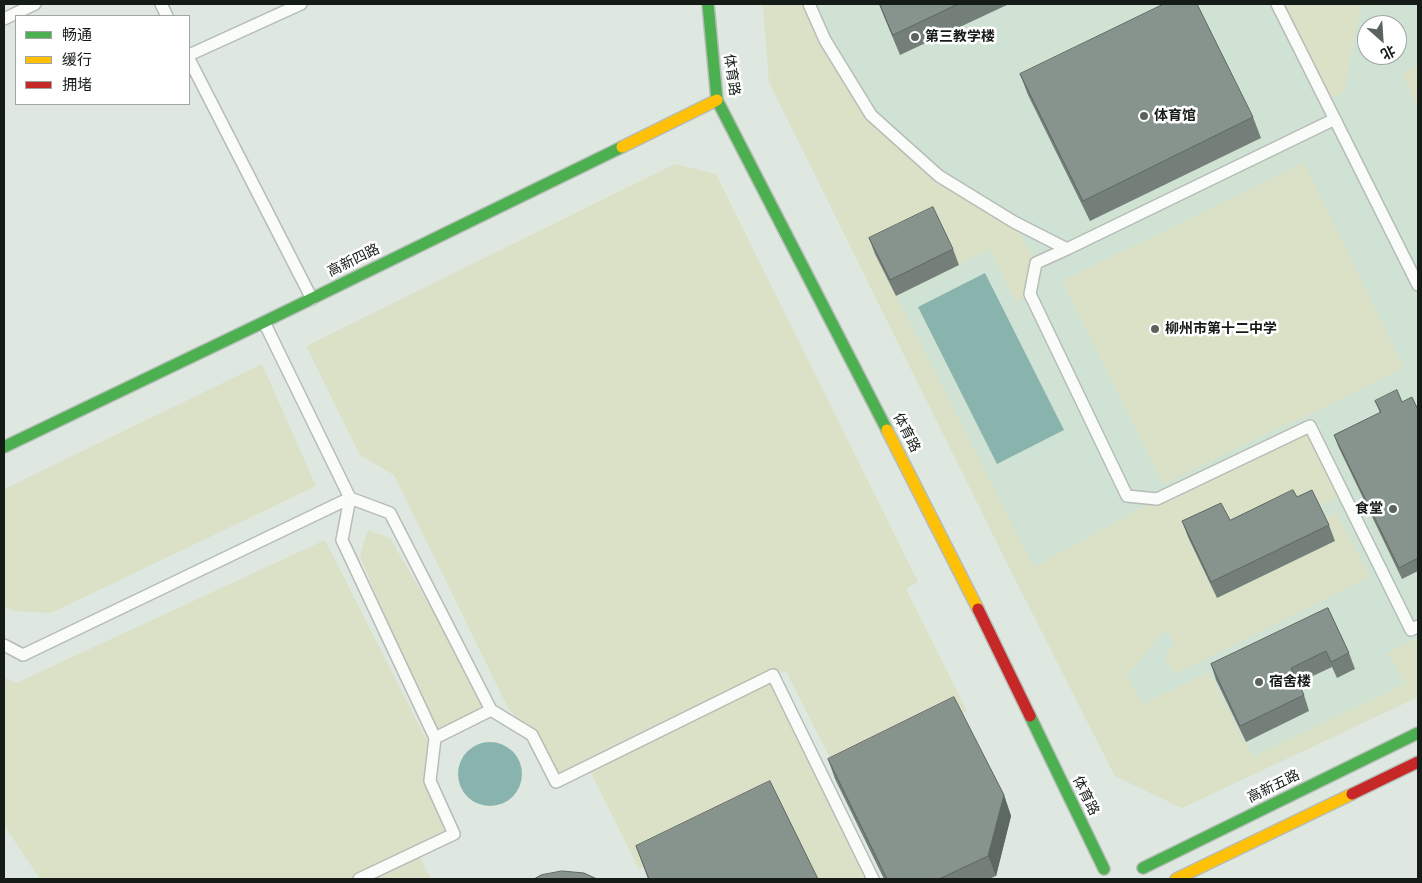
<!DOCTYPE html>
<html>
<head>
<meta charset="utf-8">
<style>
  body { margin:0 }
  #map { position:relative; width:1422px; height:883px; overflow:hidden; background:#dee8e0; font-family:Poppins,"Noto Sans SC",sans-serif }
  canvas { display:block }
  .frame { position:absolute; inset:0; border:5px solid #151b16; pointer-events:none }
  .legend { position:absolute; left:15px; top:15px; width:175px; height:90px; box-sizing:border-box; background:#fff; border:1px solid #a1a4a2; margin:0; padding:6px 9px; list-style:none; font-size:15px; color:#151b16 }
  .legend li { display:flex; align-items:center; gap:10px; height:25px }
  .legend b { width:25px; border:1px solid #a1a4a2 }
  .north { position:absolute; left:1357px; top:15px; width:50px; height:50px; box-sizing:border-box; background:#fff; border:1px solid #a1a4a2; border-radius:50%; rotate:154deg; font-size:14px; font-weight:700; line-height:20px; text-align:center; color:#151b16 }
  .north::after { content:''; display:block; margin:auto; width:18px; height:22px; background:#5b635d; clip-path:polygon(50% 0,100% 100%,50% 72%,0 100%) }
</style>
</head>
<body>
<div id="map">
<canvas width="1422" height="883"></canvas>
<div class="frame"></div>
<ul class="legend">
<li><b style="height:6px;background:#4caf50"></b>畅通</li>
<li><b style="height:6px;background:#ffc107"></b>缓行</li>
<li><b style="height:6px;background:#c62828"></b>拥堵</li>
</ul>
<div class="north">北</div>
</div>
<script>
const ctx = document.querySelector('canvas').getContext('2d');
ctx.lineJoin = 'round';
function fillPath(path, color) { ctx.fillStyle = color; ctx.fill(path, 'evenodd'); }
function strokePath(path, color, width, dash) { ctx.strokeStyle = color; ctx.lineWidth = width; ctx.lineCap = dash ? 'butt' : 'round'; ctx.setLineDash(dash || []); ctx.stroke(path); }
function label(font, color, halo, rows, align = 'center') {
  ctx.font = font + ' Poppins,"Noto Sans SC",sans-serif'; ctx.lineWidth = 5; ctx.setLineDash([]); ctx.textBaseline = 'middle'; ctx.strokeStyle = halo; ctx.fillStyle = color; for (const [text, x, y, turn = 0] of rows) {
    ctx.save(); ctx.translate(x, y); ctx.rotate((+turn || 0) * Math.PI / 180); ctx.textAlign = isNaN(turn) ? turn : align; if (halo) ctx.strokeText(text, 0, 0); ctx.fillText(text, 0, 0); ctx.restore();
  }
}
fillPath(new Path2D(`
  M 763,4 L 1418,4 L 1418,697 L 1182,808 L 1115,776 L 1014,577 L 769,82 ZM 1367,25 L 1397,25 L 1397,55 L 1367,55 Z`), '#d0e2d3');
fillPath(new Path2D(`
  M 763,4 L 809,4 L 871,115 L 939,176 L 1014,222 L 1036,263 L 1030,294 L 1015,302 L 990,249 L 896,296 L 1034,567 L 1157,499 L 1310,426 L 1344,495 L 1318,506 L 1188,538 L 1217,598 L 1323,518 L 1336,513 L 1370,576 L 1176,674 L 1164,658 L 1175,643 L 1166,629 L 1127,675 L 1142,704 L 1209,672 L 1252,757 L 1406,683 L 1387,653 L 1418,638 L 1418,697 L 1182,808 L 1115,776 L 1014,577 L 769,82 Z
  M 1277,4 L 1362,4 L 1349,63 L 1345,92 L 1326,100 Z
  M 1418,65 L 1418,108 L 1402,73 Z
  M 1304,163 L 1354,265 L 1234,324 L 1354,266 L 1404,368 L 1285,426 L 1284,425 L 1163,484 L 1062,281 Z
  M 675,164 L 716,174 L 918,582 L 906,589 L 967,711 L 905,741 L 835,768 L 786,671 L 773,675 L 873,879 L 816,879 L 777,802 L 639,869 L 588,767 L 556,782 L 532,735 L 508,708 L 394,475 L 360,455 L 306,346 Z
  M 262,364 L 316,486 L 51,613 L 14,611 L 4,606 L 4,489 Z
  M 368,530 L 390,538 L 491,710 L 435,738 L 360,556 Z
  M 325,540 L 429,745 L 430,781 L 454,834 L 417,852 L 431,879 L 40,879 L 4,825 L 4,677 L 16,683 Z`), '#dbe1c6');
fillPath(new Path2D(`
  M 985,273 L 1064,430 L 997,464 L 918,307 Z
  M458 774a32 32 0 1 1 64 0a32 32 0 1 1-64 0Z`), '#89b4ad');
const lane = new Path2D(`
  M 161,4 L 167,16
  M 809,4 L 825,40 L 871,115 L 939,176 L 1014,222 L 1067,249 L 1335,119
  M 1277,4 L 1418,285
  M 4,19 L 35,4
  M 189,55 L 301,4
  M 189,59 L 312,299
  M 1067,249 L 1036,263 L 1030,294 L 1127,496 L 1157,499 L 1310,426 L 1411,630 L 1418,626
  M 4,645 L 23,655 L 350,498 L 390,513 L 491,710 L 435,738 L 342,540 L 350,498 L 264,322
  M 491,710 L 532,735 L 556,782 L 773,675 L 873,879
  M 359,879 L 454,834 L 430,781 L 435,738`);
const fast = new Path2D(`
  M 708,4 L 717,100 L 887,430
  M 4,447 L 264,322 L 622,147
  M 1030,716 L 1104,869
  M 1143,868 L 1418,733`);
const slow = new Path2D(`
  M 622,147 L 717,100
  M 887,430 L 978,609
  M 1176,879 L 1352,794`);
const jam = new Path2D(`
  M 978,609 L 1030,716
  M 1352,794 L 1418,762`);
strokePath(lane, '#b5bdb6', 14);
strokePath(fast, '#b5bdb6', 14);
strokePath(slow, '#b5bdb6', 14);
strokePath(jam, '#b5bdb6', 14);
strokePath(lane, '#fafcfa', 11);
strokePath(fast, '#4caf50', 11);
strokePath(slow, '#ffc107', 11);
strokePath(jam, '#c62828', 11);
fillPath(new Path2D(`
  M 879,4 L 1009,4 L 900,55 L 885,19 Z
  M 1020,74 L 1253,117 L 1261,138 L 1090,221 L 1028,95 Z
  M 869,238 L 953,249 L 959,265 L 896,296 L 875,254 Z
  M 1375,401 L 1402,402 L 1418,410 L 1418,571 L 1402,579 L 1338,446 L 1334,435 L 1380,413 Z
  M 1230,520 L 1329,525 L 1335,541 L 1217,598 L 1188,537 L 1182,521 Z
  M 1328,608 L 1349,653 L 1355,669 L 1337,678 L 1332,667 L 1298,683 L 1304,695 L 1309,711 L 1246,742 L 1216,680 L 1211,664 Z
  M 828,759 L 1004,795 L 1011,816 L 996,876 L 989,879 L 884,879 L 835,779 Z
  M 636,846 L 818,879 L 648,879 Z`), '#747f7a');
fillPath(new Path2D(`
  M 1004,795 L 1011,816 L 996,876 L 988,856 Z`), '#5e6863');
const building = new Path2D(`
  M 880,4 L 958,4 L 893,35 Z
  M 1164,4 L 1197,4 L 1253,117 L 1083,201 L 1020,74 Z
  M 933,207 L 953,249 L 890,280 L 869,238 Z
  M 1397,390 L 1402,402 L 1412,397 L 1418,410 L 1418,558 L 1399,568 L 1334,435 L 1381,412 L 1375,401 Z
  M 1293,490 L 1297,497 L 1312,490 L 1329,525 L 1211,582 L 1182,521 L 1221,503 L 1230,520 Z
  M 1328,608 L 1349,653 L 1331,662 L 1326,651 L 1291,668 L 1304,695 L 1240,726 L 1211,664 Z
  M 954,697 L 1004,795 L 988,856 L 939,879 L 887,879 L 828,759 Z
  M 770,781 L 818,879 L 649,879 L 636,846 Z
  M 562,871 L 584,873 L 597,879 L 534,879 L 541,875 Z`);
fillPath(building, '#87948e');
strokePath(building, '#5e6863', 1);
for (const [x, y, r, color] of [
  [915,37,5,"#5b635d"],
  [1144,116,5,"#5b635d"],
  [1155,329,5,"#5b635d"],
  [1393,509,5,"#5b635d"],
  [1259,682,5,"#5b635d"]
]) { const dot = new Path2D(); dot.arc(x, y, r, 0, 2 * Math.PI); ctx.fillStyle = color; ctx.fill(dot); strokePath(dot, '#fff', 2); }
label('bold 14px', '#151b16', '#fff', [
  ["第三教学楼",925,37],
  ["体育馆",1154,116],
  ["柳州市第十二中学",1165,329],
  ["食堂",1383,509,"right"],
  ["宿舍楼",1269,682]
], 'left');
label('14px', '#151b16', '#fff', [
  ["体育路",731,75,82],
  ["高新四路",354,261,-26],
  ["体育路",906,433,63],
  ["高新五路",1274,787,-26],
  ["体育路",1085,796,64]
]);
</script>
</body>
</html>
